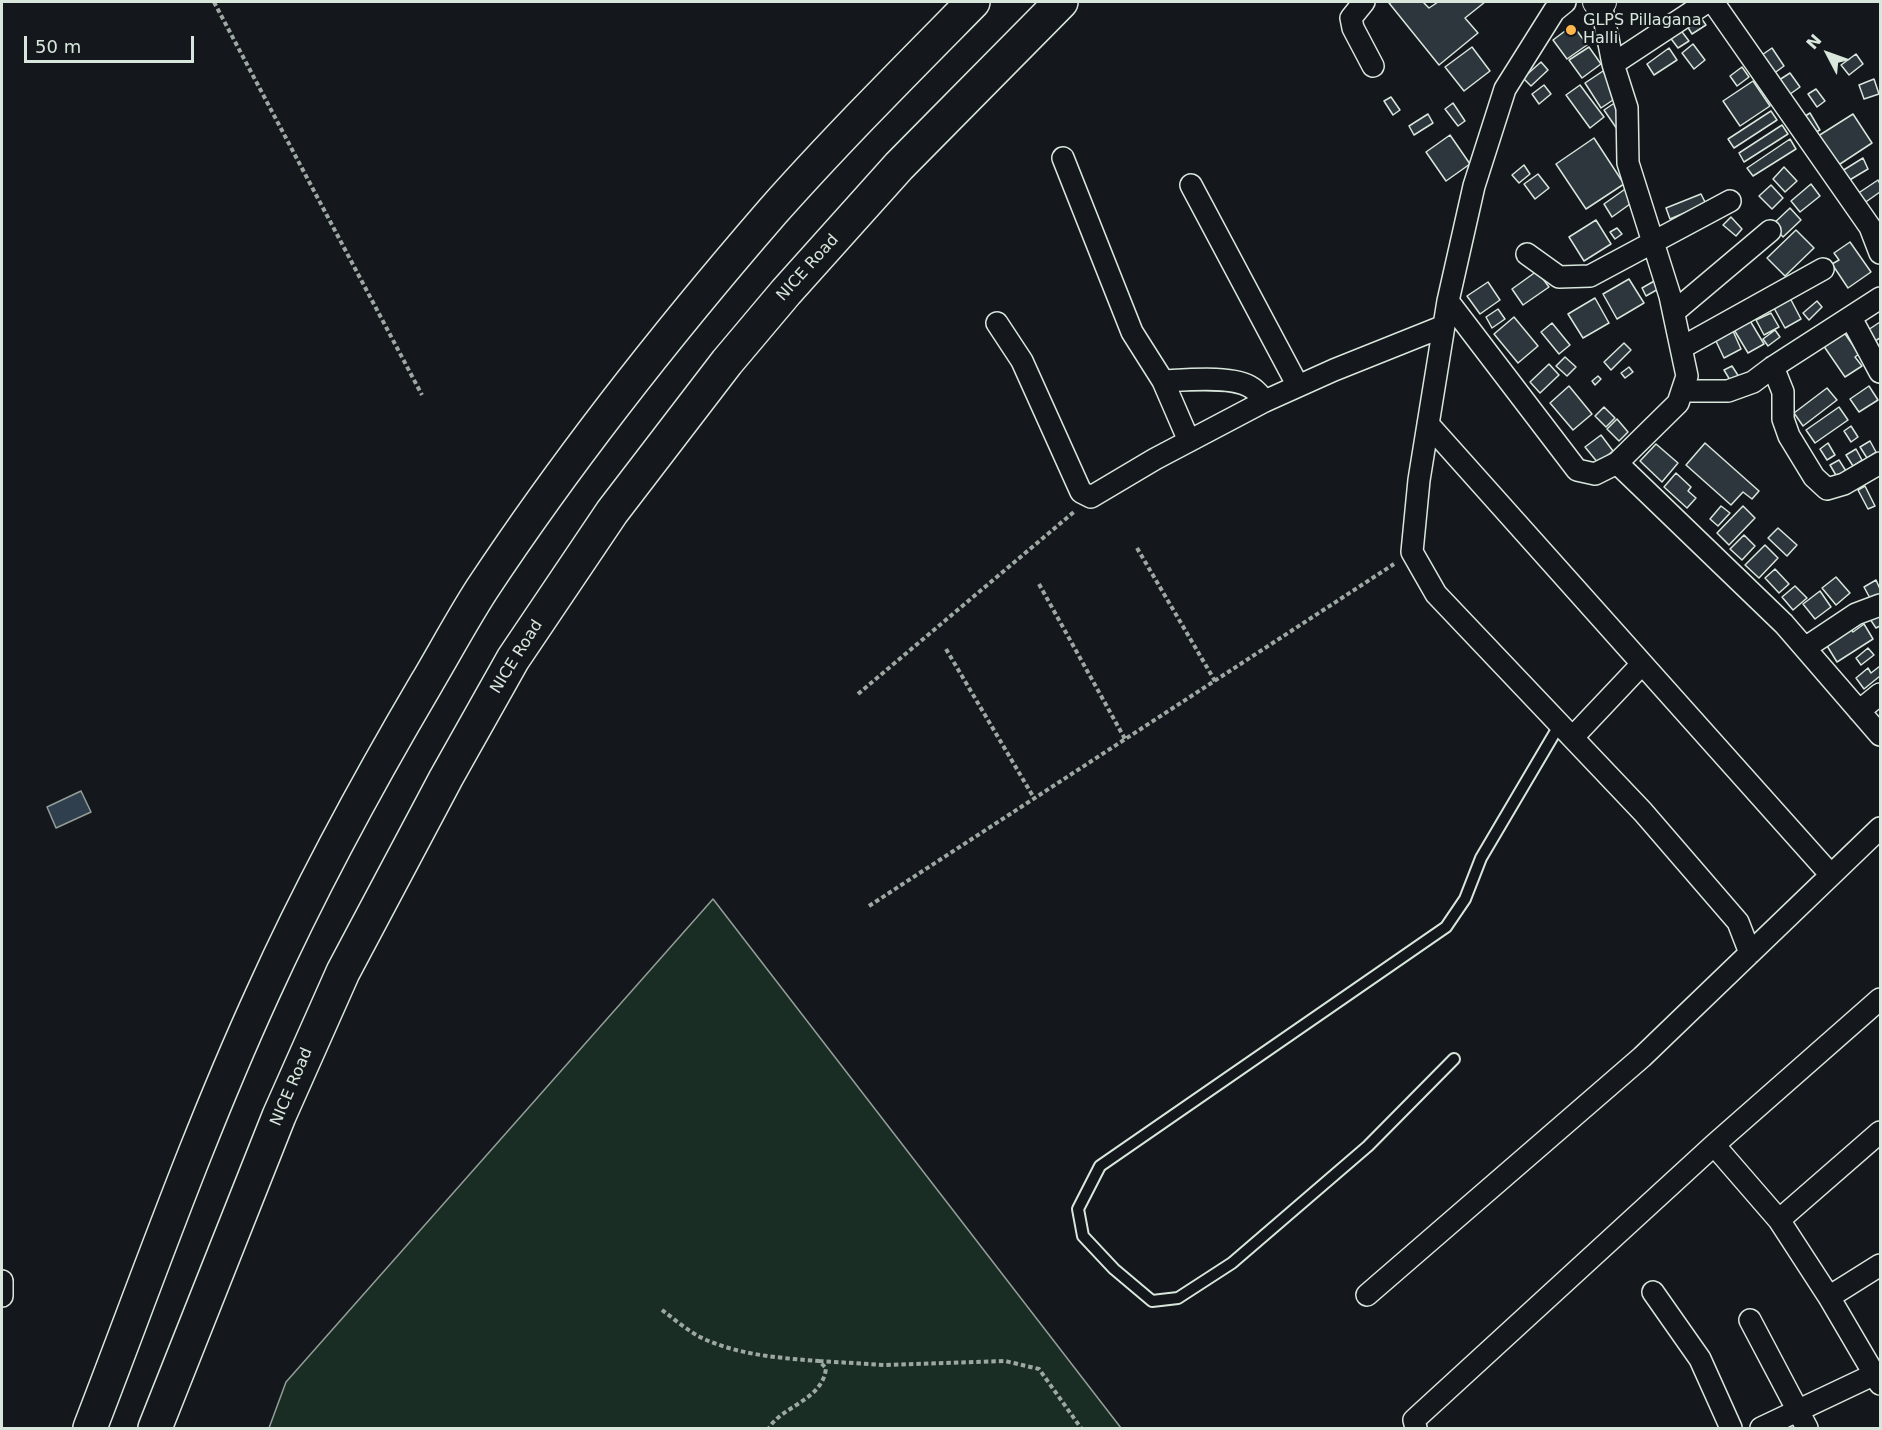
<!DOCTYPE html>
<html>
<head>
<meta charset="utf-8">
<style>
  body { margin:0 }
  #map { position:relative; width:1882px; height:1430px; overflow:hidden; background:#14181c; font-family:"DejaVu Sans",sans-serif }
  canvas { display:block }
  .frame { position:absolute; inset:0; border:3px solid #d8e6dc; pointer-events:none }
  .north { position:absolute; left:1798px; top:24px; width:60px; height:60px; -webkit-text-stroke:4px #14181c; paint-order:stroke; rotate:311deg; font-size:16px; font-weight:700; line-height:24px; text-align:center; color:#d8e6dc }
  .north::after { content:''; display:block; margin:auto; width:21px; height:27px; background:#d8e6dc; clip-path:polygon(50% 0,100% 100%,50% 72%,0 100%) }
  .scale { position:absolute; left:24px; top:36px; width:170px; height:27px; box-sizing:border-box; border:3px solid #d8e6dc; border-top:0; padding-left:8px; font-size:18px; line-height:21px; white-space:nowrap; color:#d8e6dc; -webkit-text-stroke:4px #14181c; paint-order:stroke }
</style>
</head>
<body>
<div id="map">
<canvas width="1882" height="1430"></canvas>
<div class="frame"></div>
<div class="north">N</div>
<div class="scale">50 m</div>
</div>
<script>
const ctx = document.querySelector('canvas').getContext('2d');
ctx.lineJoin = 'round';
function fillPath(path, color) { ctx.fillStyle = color; ctx.fill(path, 'evenodd'); }
function strokePath(path, color, width, dash) { ctx.strokeStyle = color; ctx.lineWidth = width; ctx.lineCap = dash ? 'butt' : 'round'; ctx.setLineDash(dash || []); ctx.stroke(path); }
function label(font, color, halo, rows, align = 'center') {
  ctx.font = font + ' "DejaVu Sans",sans-serif'; ctx.lineWidth = 4.5; ctx.setLineDash([]); ctx.textBaseline = 'middle'; ctx.strokeStyle = halo; ctx.fillStyle = color; for (const [text, x, y, turn = 0] of rows) {
    ctx.save(); ctx.translate(x, y); ctx.rotate((+turn || 0) * Math.PI / 180); ctx.textAlign = isNaN(turn) ? turn : align; if (halo) ctx.strokeText(text, 0, 0); ctx.fillText(text, 0, 0); ctx.restore();
  }
}
const green = new Path2D(`
  M 713,899 L 1121,1428 L 269,1428 L 286,1382 Z`);
fillPath(green, '#1a2d24');
strokePath(green, '#939e99', 1.5);
const water = new Path2D(`
  M 81,791 L 91,812 L 56,828 L 47,807 Z`);
fillPath(water, '#2f3f4d');
strokePath(water, '#939e99', 1.5);
const building = new Path2D(`
  M 1392,2 L 1423,2 L 1429,8 L 1438,2 L 1485,2 L 1465,18 L 1478,33 L 1439,65 L 1389,3 Z
  M 1697,12 L 1706,25 L 1692,34 L 1684,21 Z
  M 1676,24 L 1689,41 L 1678,48 L 1666,32 Z
  M 1573,25 L 1587,45 L 1567,59 L 1553,40 Z
  M 1693,44 L 1705,60 L 1694,69 L 1682,53 Z
  M 1472,47 L 1490,71 L 1464,91 L 1445,67 Z
  M 1589,47 L 1601,64 L 1582,78 L 1569,60 Z
  M 1669,48 L 1677,60 L 1654,75 L 1647,64 Z
  M 1772,48 L 1784,66 L 1769,77 L 1756,59 Z
  M 1856,54 L 1863,64 L 1849,75 L 1841,65 Z
  M 1541,62 L 1548,70 L 1531,86 L 1523,78 Z
  M 1742,67 L 1749,77 L 1737,86 L 1730,76 Z
  M 1603,71 L 1619,96 L 1601,108 L 1585,83 Z
  M 1790,73 L 1800,87 L 1786,97 L 1776,82 Z
  M 1874,79 L 1879,94 L 1864,99 L 1859,85 Z
  M 1753,81 L 1770,106 L 1740,126 L 1723,101 Z
  M 1544,85 L 1551,94 L 1539,104 L 1532,94 Z
  M 1580,85 L 1604,117 L 1590,128 L 1566,95 Z
  M 1816,89 L 1825,101 L 1817,107 L 1808,94 Z
  M 1391,97 L 1400,110 L 1393,115 L 1384,101 Z
  M 1616,102 L 1635,117 L 1617,129 L 1604,110 Z
  M 1453,103 L 1465,121 L 1458,126 L 1445,109 Z
  M 1771,111 L 1777,120 L 1734,148 L 1728,139 Z
  M 1810,113 L 1820,130 L 1812,134 L 1802,118 Z
  M 1428,114 L 1433,123 L 1414,135 L 1409,126 Z
  M 1853,114 L 1872,143 L 1834,168 L 1815,138 Z
  M 1782,125 L 1788,134 L 1744,162 L 1739,153 Z
  M 1450,135 L 1470,164 L 1446,181 L 1426,152 Z
  M 1594,138 L 1624,184 L 1586,209 L 1556,164 Z
  M 1790,139 L 1796,149 L 1753,176 L 1747,168 Z
  M 1863,158 L 1868,169 L 1848,181 L 1842,171 Z
  M 1524,165 L 1530,174 L 1519,183 L 1512,175 Z
  M 1784,167 L 1797,181 L 1785,192 L 1773,179 Z
  M 1538,174 L 1549,188 L 1535,199 L 1524,184 Z
  M 1878,180 L 1880,184 L 1880,192 L 1860,206 L 1854,196 Z
  M 1811,184 L 1820,196 L 1800,212 L 1791,201 Z
  M 1771,185 L 1783,198 L 1772,209 L 1759,196 Z
  M 1628,187 L 1637,199 L 1612,217 L 1604,204 Z
  M 1701,194 L 1706,204 L 1670,219 L 1666,208 Z
  M 1790,208 L 1801,220 L 1783,237 L 1772,225 Z
  M 1731,217 L 1742,229 L 1736,236 L 1723,225 Z
  M 1596,220 L 1611,244 L 1584,261 L 1569,237 Z
  M 1617,228 L 1622,234 L 1615,239 L 1610,232 Z
  M 1796,230 L 1814,248 L 1785,276 L 1767,258 Z
  M 1850,242 L 1871,272 L 1848,288 L 1832,264 L 1839,260 L 1834,253 Z
  M 1537,271 L 1549,287 L 1523,305 L 1512,289 Z
  M 1629,279 L 1644,303 L 1617,319 L 1603,294 Z
  M 1656,280 L 1660,288 L 1646,296 L 1642,288 Z
  M 1488,282 L 1500,300 L 1480,314 L 1467,296 Z
  M 1595,298 L 1609,323 L 1583,338 L 1568,314 Z
  M 1790,298 L 1801,319 L 1785,328 L 1774,308 Z
  M 1817,301 L 1822,307 L 1809,320 L 1803,313 Z
  M 1498,309 L 1505,319 L 1492,328 L 1486,317 Z
  M 1771,313 L 1779,327 L 1764,335 L 1756,320 Z
  M 1514,317 L 1538,346 L 1518,363 L 1494,334 Z
  M 1749,319 L 1764,344 L 1748,353 L 1733,328 Z
  M 1880,322 L 1880,338 L 1875,341 L 1868,330 Z
  M 1552,323 L 1570,345 L 1559,354 L 1541,332 Z
  M 1841,328 L 1859,354 L 1855,357 L 1862,366 L 1845,377 L 1821,342 Z
  M 1775,330 L 1780,337 L 1768,346 L 1763,339 Z
  M 1733,331 L 1741,349 L 1724,358 L 1715,339 Z
  M 1624,343 L 1631,350 L 1611,370 L 1604,362 Z
  M 1565,357 L 1576,367 L 1567,376 L 1556,366 Z
  M 1549,364 L 1559,375 L 1540,393 L 1530,382 Z
  M 1732,366 L 1741,380 L 1733,385 L 1724,370 Z
  M 1629,367 L 1633,372 L 1625,378 L 1621,373 Z
  M 1598,376 L 1601,379 L 1595,385 L 1592,381 Z
  M 1569,386 L 1592,414 L 1573,430 L 1550,403 Z
  M 1869,386 L 1878,400 L 1859,412 L 1850,399 Z
  M 1827,388 L 1837,400 L 1803,426 L 1794,413 Z
  M 1604,407 L 1615,418 L 1606,427 L 1595,416 Z
  M 1839,407 L 1848,420 L 1815,443 L 1806,430 Z
  M 1617,419 L 1628,432 L 1619,441 L 1607,429 Z
  M 1851,426 L 1858,437 L 1851,442 L 1844,431 Z
  M 1601,435 L 1613,451 L 1598,463 L 1585,447 Z
  M 1870,441 L 1876,452 L 1867,458 L 1860,447 Z
  M 1705,443 L 1759,491 L 1752,499 L 1743,492 L 1731,505 L 1686,465 Z
  M 1828,443 L 1835,455 L 1827,460 L 1820,449 Z
  M 1656,444 L 1678,463 L 1662,482 L 1640,461 Z
  M 1856,449 L 1862,460 L 1853,466 L 1846,455 Z
  M 1839,460 L 1846,471 L 1837,477 L 1830,465 Z
  M 1676,473 L 1691,487 L 1688,491 L 1696,498 L 1687,508 L 1664,487 Z
  M 1865,486 L 1875,506 L 1868,509 L 1858,490 Z
  M 1721,506 L 1730,513 L 1718,526 L 1710,519 Z
  M 1743,506 L 1755,518 L 1729,545 L 1717,533 Z
  M 1778,528 L 1797,545 L 1787,556 L 1768,538 Z
  M 1744,535 L 1755,546 L 1742,560 L 1730,549 Z
  M 1765,545 L 1778,558 L 1759,578 L 1745,565 Z
  M 1775,569 L 1789,584 L 1779,593 L 1765,578 Z
  M 1836,577 L 1850,593 L 1836,605 L 1822,588 Z
  M 1876,580 L 1880,589 L 1880,595 L 1871,600 L 1864,587 Z
  M 1795,586 L 1807,598 L 1793,610 L 1782,597 Z
  M 1820,591 L 1831,607 L 1815,619 L 1803,604 Z
  M 1880,612 L 1880,626 L 1876,628 L 1868,616 Z
  M 1864,624 L 1873,639 L 1837,662 L 1824,641 L 1848,625 L 1853,632 Z
  M 1868,648 L 1874,655 L 1861,665 L 1856,658 Z
  M 1880,666 L 1880,676 L 1864,689 L 1856,678 L 1868,668 L 1871,673 Z`);
fillPath(building, '#2c363c');
strokePath(building, '#d8e6dc', 1.5);
const service = new Path2D(`
  M 1454,1059 L 1368,1146 L 1232,1263 L 1178,1298 L 1152,1301 L 1114,1269 L 1083,1236 L 1078,1209 L 1100,1166 L 1446,927 L 1465,899 L 1481,858 L 1560,724`);
const minor = new Path2D(`
  M 1364,2 L 1351,18 L 1353,28 L 1373,66
  M 1565,2 L 1554,11 L 1505,89 L 1474,186 L 1448,301 L 1419,480 L 1412,552 L 1436,594 L 1643,812 L 1738,922 L 1750,953
  M 1713,2 L 1870,227 L 1880,253
  M 1613,64 L 1707,2
  M 1063,158 L 1132,332 L 1163,381 L 1189,441
  M 1191,185 L 1298,386
  M 1527,254 L 1559,277 L 1590,276 L 1730,201
  M 1448,301 L 1577,470 L 1595,474 L 1617,463 L 1678,403 L 1687,376 L 1670,296 L 1628,163 L 1627,108 L 1613,64 L 1601,3
  M 1674,312 L 1770,231
  M 1851,318 L 1880,372
  M 997,323 L 1022,361 L 1081,492 L 1091,497 L 1155,459 L 1265,401 L 1334,370 L 1444,326
  M 1681,348 L 1823,269
  M 1773,367 L 1783,392 L 1783,419 L 1789,436 L 1814,477 L 1827,489 L 1844,484 L 1880,463
  M 1163,381 C 1185,380 1235,375 1252,388 C 1257,391 1261,397 1265,401
  M 1682,391 L 1728,391 L 1753,382 L 1773,367 L 1880,298
  M 1428,424 L 1831,875
  M 1617,463 L 1784,624 L 1880,735
  M 1805,648 L 1856,614 L 1880,605
  M 1859,711 L 1880,694
  M 1573,737 L 1642,664
  M 1714,1145 L 1779,1220 L 1829,1297 L 1880,1384
  M 1779,1220 L 1880,1132
  M 2,1281 L 2,1296
  M 1653,1292 L 1700,1359 L 1731,1428
  M 1367,1295 L 1642,1057 L 1880,828
  M 1829,1297 L 1880,1265
  M 1750,1320 L 1807,1428
  M 1416,1428 L 1414,1420 L 1714,1145 L 1880,999
  M 1761,1428 L 1875,1374`);
const tertiary = new Path2D(`
  M 1596,2 L 1603,2`);
const motorway = new Path2D(`
  M 90,1428 C 146,1283 198,1135 263,993 C 311,887 367,784 426,684 C 445,652 462,620 482,589 C 570,456 669,331 773,211 C 837,139 906,70 973,2
  M 155,1428 L 279,1116 L 343,972 L 446,778 L 513,659 L 612,512 L 727,362 L 786,292 L 899,166 L 1061,2`);
strokePath(service, '#d8e6dc', 14);
strokePath(minor, '#d8e6dc', 24);
strokePath(tertiary, '#d8e6dc', 28);
strokePath(motorway, '#d8e6dc', 36);
strokePath(new Path2D(`
  M 214,2 L 422,395
  M 1137,548 L 1215,681
  M 1039,584 L 1125,739
  M 946,649 L 1034,798
  M 858,694 L 1075,511
  M 869,906 L 1394,564
  M 662,1310 C 674,1319 687,1330 700,1337 C 737,1355 779,1358 819,1361 L 826,1368 C 823,1400 782,1406 769,1428
  M 819,1361 L 885,1365 L 1005,1361 L 1039,1369 L 1081,1428`), '#9da8a2', 4, [4.5, 3]);
strokePath(service, '#14181c', 10);
strokePath(minor, '#14181c', 21);
strokePath(tertiary, '#14181c', 26);
strokePath(motorway, '#14181c', 33);
for (const [x, y, r, color] of [
  [1571,30,6,"#ffb74d"]
]) { const dot = new Path2D(); dot.arc(x, y, r, 0, 2 * Math.PI); ctx.fillStyle = color; ctx.fill(dot); strokePath(dot, '#14181c', 2); }
label('16px', '#d8e6dc', '#14181c', [
  ["GLPS Pillagana",1583,21],
  ["Halli",1583,39]
], 'left');
label('16px', '#d8e6dc', '#14181c', [
  ["NICE Road",808,268,-48],
  ["NICE Road",517,657,-58],
  ["NICE Road",292,1087,-67]
]);
</script>
</body>
</html>
